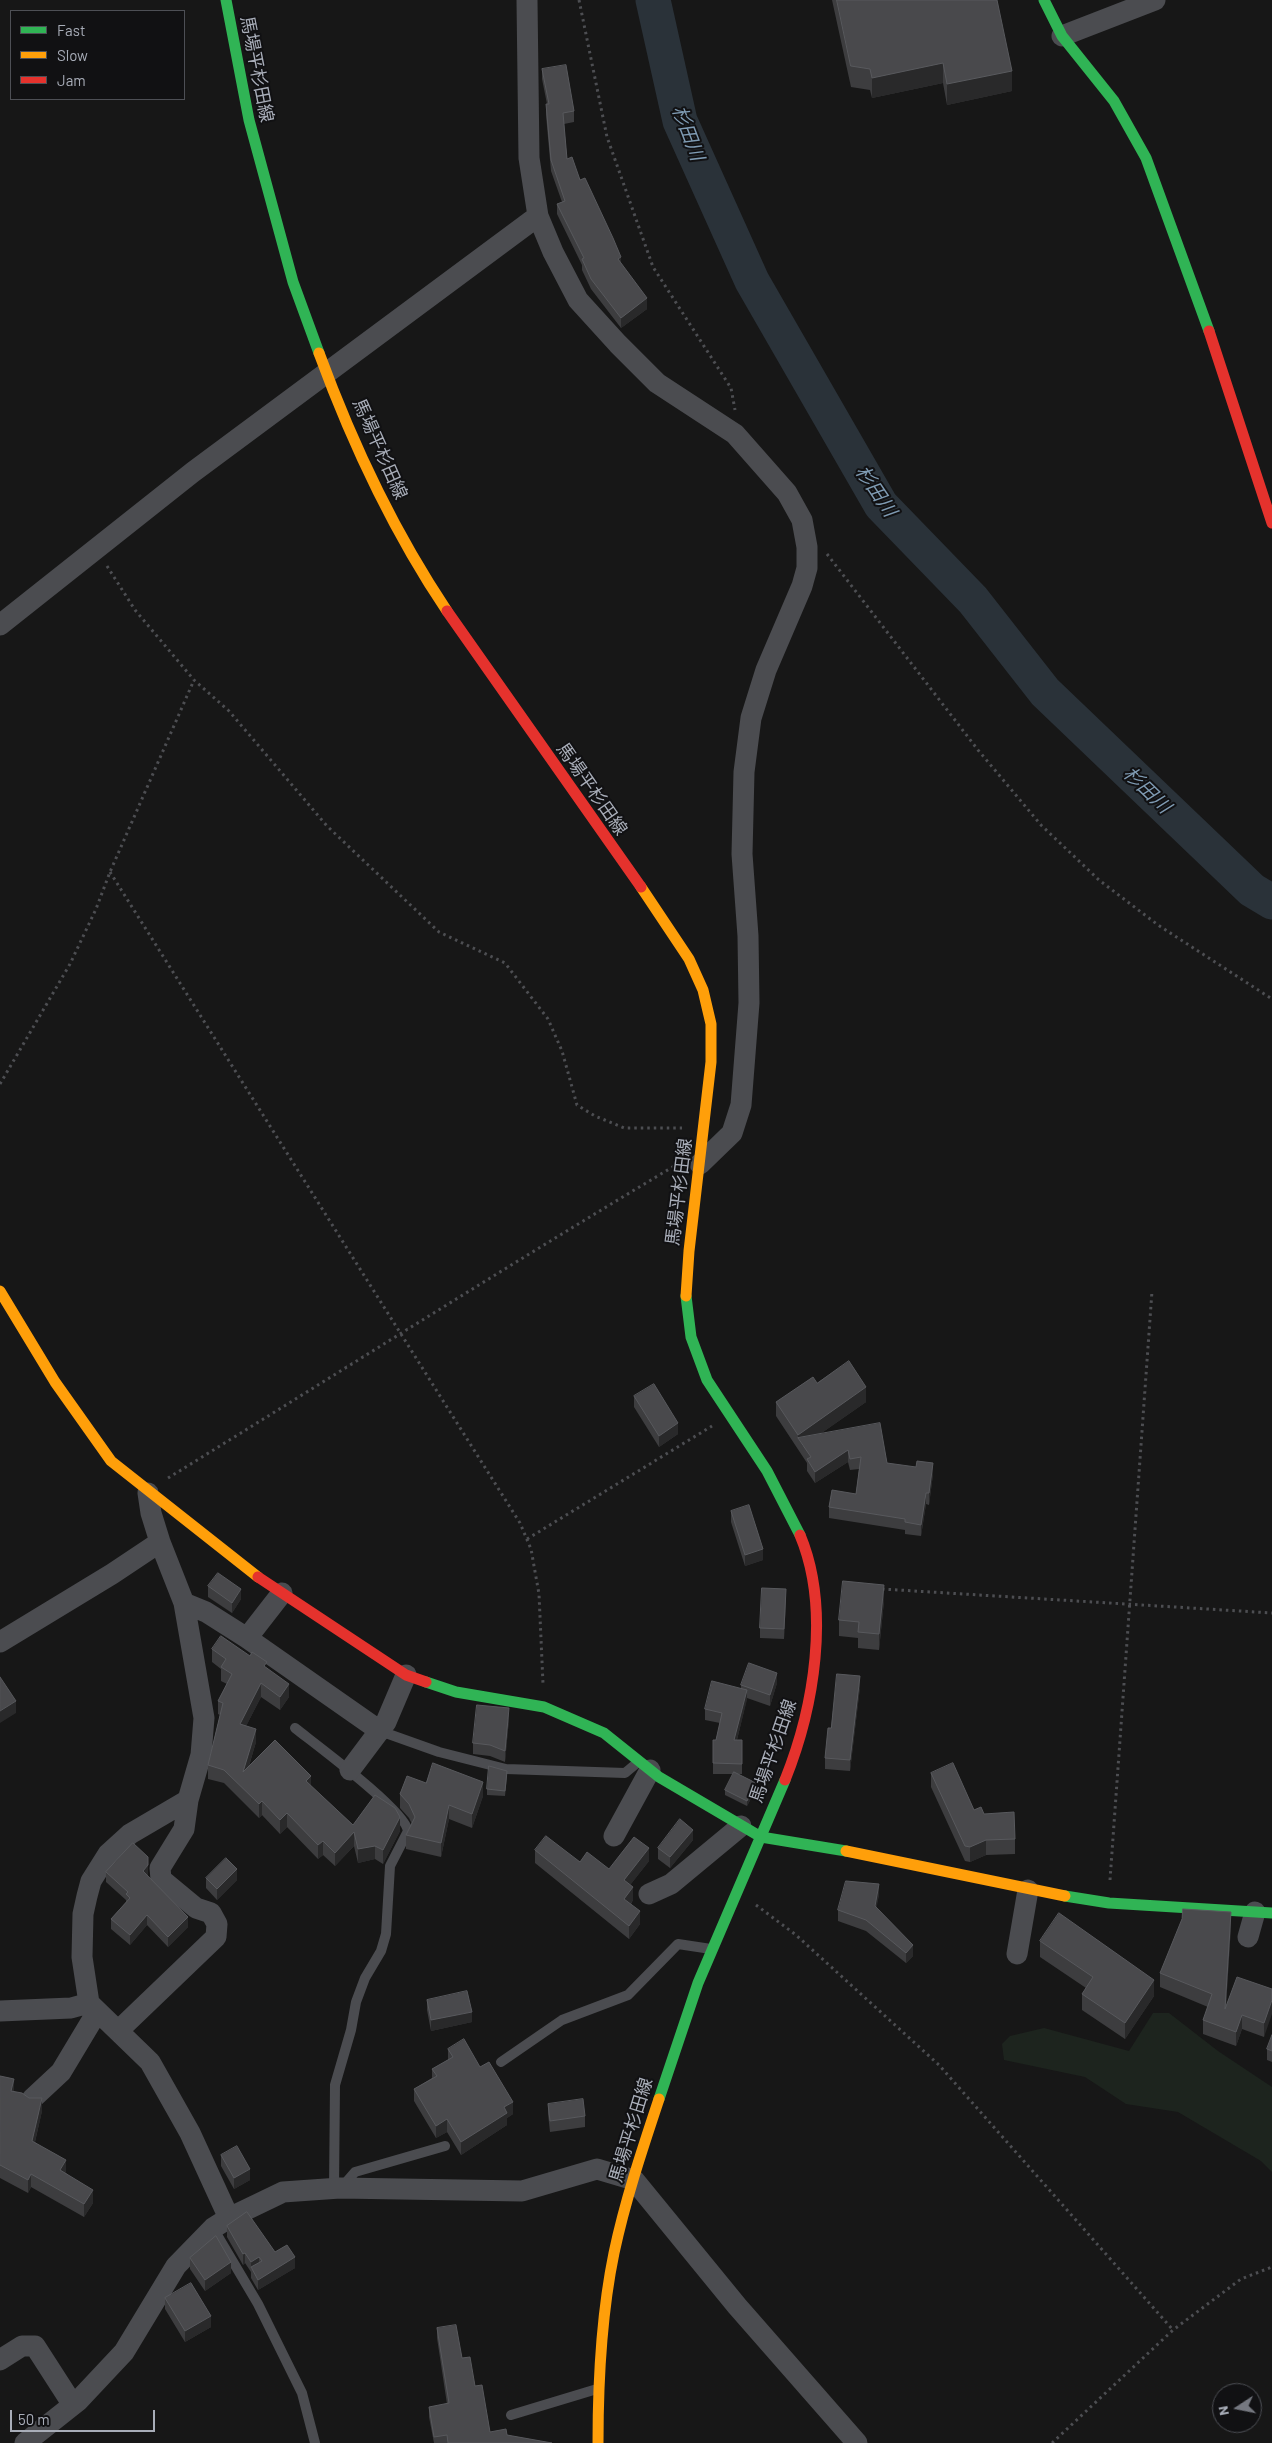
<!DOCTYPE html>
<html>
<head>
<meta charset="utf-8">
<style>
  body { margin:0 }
  #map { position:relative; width:1272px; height:2443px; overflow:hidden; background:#171717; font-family:Barlow,sans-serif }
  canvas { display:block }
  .legend { position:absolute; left:10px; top:10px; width:175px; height:90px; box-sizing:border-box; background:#111113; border:1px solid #4d4f55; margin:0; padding:6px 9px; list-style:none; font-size:15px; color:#a8adb8 }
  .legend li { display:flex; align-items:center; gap:10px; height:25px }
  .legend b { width:25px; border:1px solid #4d4f55 }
  .north { position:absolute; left:1212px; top:2383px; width:50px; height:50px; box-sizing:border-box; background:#111113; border:1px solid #4d4f55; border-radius:50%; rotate:259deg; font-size:14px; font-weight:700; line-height:20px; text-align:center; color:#a8adb8 }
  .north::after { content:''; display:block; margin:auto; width:18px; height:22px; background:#757880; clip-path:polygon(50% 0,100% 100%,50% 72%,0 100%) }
  .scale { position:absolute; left:10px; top:2410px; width:145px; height:22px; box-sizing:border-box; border:2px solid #a8adb8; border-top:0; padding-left:6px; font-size:15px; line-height:18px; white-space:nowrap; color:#a8adb8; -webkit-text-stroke:4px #111113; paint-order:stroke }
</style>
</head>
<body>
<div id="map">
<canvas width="1272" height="2443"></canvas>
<ul class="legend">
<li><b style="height:6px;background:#30b455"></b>Fast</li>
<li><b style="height:6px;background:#ff9f0a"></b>Slow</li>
<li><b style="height:6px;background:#e5322d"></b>Jam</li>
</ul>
<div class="north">N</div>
<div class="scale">50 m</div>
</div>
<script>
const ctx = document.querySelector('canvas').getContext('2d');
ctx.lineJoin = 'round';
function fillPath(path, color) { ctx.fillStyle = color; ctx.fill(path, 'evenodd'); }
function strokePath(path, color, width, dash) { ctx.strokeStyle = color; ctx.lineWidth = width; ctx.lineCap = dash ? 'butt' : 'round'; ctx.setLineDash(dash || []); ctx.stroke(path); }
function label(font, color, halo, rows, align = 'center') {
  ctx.font = font + ' Barlow,"Noto Sans JP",sans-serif'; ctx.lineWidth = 4; ctx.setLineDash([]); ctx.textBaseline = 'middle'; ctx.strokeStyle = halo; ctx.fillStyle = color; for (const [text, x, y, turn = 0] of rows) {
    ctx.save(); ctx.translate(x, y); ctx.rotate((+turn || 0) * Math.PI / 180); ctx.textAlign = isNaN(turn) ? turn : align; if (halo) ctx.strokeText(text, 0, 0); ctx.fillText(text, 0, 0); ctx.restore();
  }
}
fillPath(new Path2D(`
  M 1153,2013 L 1169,2013 L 1218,2051 L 1272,2087 L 1272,2172 L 1261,2161 L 1178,2112 L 1126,2104 L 1085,2077 L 1004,2060 L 1002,2044 L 1010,2036 L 1044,2028 L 1129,2051 Z`), '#1d241e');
strokePath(new Path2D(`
  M 653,0 L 680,121 L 752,281 L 881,505 L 973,600 L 1045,692 L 1252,890 L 1272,902`), '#2a3239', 35);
strokePath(new Path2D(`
  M 579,0 L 607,137 L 653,267 L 731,388 L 735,410
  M 827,554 L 978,750 L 1041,825 L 1099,880 L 1158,925 L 1272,999
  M 107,566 L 135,610 L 194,680 L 229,711 L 327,826 L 439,932 L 505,963 L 548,1019 L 562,1051 L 577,1105 L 595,1116 L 624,1128 L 682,1128
  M 110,872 L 520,1523 L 531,1549 L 539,1594 L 543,1684
  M 0,1084 L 70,964 L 96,909 L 110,872 L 194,680
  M 168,1478 C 337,1374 505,1267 676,1165
  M 527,1539 L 712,1426
  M 882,1589 L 1272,1613
  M 1110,1880 L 1152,1291
  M 756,1905 L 796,1935 L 939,2065 L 1173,2330
  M 1052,2443 L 1173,2330 L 1241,2279 L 1272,2267`), '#4d4e52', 3, [2.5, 4]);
strokePath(new Path2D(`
  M 295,1728 C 315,1744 405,1810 408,1831 L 390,1866 L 386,1934 L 381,1951 L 365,1978 L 356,2002 L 351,2030 L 335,2085 L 334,2189
  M 380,1731 L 439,1752 L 506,1769 L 625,1773 L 637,1763
  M 501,2062 L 562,2020 L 628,1995 L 678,1944 L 711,1949
  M 342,2187 L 355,2172 L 445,2146
  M 213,2228 L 258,2304 L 302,2393 L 315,2443
  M 511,2415 L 597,2389`), '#4b4c50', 10);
strokePath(new Path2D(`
  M 527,0 L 529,158 L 538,216 L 553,252 L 578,300 L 618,344 L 657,383 L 735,434 L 787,493 L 802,520 L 807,547 L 807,568 L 802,586 L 766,670 L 751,718 L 744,772 L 742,854 L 748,936 L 749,1003 L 741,1105 L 732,1133 L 700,1164
  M 1062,36 L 1155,0
  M 0,625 L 193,472 L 538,216
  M 184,1603 L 206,1612 L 247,1638 L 380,1731
  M 247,1638 L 282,1593
  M 0,1642 L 112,1574 L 160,1542
  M 350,1770 L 386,1722 L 406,1675
  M 614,1836 L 650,1770
  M 649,1894 L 671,1884 L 741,1826
  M 1248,1937 L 1255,1912
  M 1017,1954 L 1028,1890
  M 0,2011 L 71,2008 L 89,2003
  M 118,2031 L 216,1937 L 217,1924 L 211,1913 L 196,1908 L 161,1879 L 160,1868 L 184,1829 L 188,1800
  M 32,2099 L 61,2072 L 97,2012
  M 229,2218 L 283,2192 L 340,2188 L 522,2191 L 597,2169 L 634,2180 L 737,2306 L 857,2443
  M 0,2360 L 22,2346 L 35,2346 L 73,2405
  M 25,2443 L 78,2401 L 124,2352 L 176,2266 L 213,2228 L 229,2218 L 190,2133 L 150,2062 L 89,2003 L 82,1957 L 83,1914 L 87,1896 L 91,1881 L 108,1854 L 130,1834 L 188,1800 L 201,1755 L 204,1718 L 184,1603 L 160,1542 L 151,1513 L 148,1493`), '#4b4c50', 21);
strokePath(new Path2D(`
  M 226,0 L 249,120 L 293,282 L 319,353
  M 1044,0 L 1062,36 L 1114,101 L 1146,158 L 1209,331
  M 686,1296 L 691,1337 L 707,1380 L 767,1471 L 800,1535
  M 426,1682 L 456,1692 L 544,1707 L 604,1733 L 659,1777 L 761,1837 L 846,1851
  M 1065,1896 L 1109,1903 L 1272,1913
  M 659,2099 L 698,1983 L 785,1780`), '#30b455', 11);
strokePath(new Path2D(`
  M 319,353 C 352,443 394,532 447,611
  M 641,887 L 689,959 L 703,990 L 711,1024 L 711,1062 L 689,1251 L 686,1296
  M 0,1291 L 55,1382 L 111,1461 L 258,1577
  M 846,1851 L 1065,1896
  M 598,2443 C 598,2379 601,2316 614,2253 C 625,2201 642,2150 659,2099`), '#ff9f0a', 11);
strokePath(new Path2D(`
  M 1209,331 L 1272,523
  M 447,611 L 641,887
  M 258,1577 L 406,1675 L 426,1682
  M 785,1780 C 814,1708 831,1609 800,1535`), '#e5322d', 11);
fillPath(new Path2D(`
  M 832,0 L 997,0 L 1012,91 L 947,105 L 943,83 L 872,98 L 870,90 L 851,87 Z
  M 542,69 L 574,111 L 574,122 L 564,124 L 567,159 L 580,180 L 621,264 L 647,309 L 621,328 L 591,289 L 582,270 L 582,265 L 557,214 L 557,204 L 562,202 L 551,171 L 546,115 L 546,104 L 547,104 L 542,79 Z
  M 817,1383 L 866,1402 L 820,1434 L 887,1463 L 933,1474 L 929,1505 L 926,1504 L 921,1536 L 905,1534 L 905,1530 L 829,1518 L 829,1507 L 856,1494 L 859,1469 L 850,1470 L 848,1462 L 815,1483 L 807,1471 L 807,1463 L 776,1416 L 776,1402 Z
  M 634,1396 L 678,1434 L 659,1447 L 634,1407 Z
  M 731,1511 L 763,1560 L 745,1566 L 731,1522 Z
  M 208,1586 L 241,1599 L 232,1613 L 208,1597 Z
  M 786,1600 L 784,1639 L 760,1638 L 760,1628 Z
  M 884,1601 L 879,1650 L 858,1648 L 858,1638 L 839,1636 L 839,1620 Z
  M 212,1649 L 267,1668 L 289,1697 L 280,1710 L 261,1697 L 246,1726 L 256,1742 L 249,1766 L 311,1786 L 353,1825 L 400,1831 L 383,1864 L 375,1859 L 358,1863 L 354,1846 L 335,1866 L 323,1855 L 318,1859 L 287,1827 L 280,1834 L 262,1815 L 259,1818 L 224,1783 L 208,1779 L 208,1765 L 220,1715 L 218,1714 L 218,1701 L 227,1684 L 221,1681 L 221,1669 L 212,1662 Z
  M 777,1683 L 770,1706 L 747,1698 L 737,1740 L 742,1740 L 742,1774 L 738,1774 L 756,1789 L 747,1806 L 725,1795 L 725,1790 L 733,1774 L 713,1774 L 713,1740 L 716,1740 L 720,1723 L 705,1720 L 705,1709 L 741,1688 L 741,1685 Z
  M 860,1687 L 850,1771 L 825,1769 L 825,1758 Z
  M 509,1719 L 505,1762 L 490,1756 L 473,1754 L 473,1743 Z
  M 931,1773 L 974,1810 L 984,1814 L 1015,1839 L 1015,1854 L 986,1855 L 970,1862 L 965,1861 L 931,1787 Z
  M 507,1776 L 505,1796 L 487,1795 L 487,1789 Z
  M 426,1783 L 483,1796 L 472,1828 L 449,1819 L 441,1857 L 406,1849 L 406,1835 L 412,1824 L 409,1818 L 400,1808 L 400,1794 Z
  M 693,1840 L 670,1868 L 658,1859 L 658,1848 Z
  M 535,1850 L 609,1869 L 649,1861 L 630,1885 L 633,1900 L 631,1904 L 640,1924 L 629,1939 L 535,1863 Z
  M 106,1872 L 148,1875 L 147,1876 L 188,1927 L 168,1947 L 147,1925 L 130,1945 L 111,1929 L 111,1919 L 126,1902 L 126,1900 L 106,1882 Z
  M 206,1878 L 237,1880 L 217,1900 L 206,1888 Z
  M 879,1895 L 876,1907 L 913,1956 L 906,1963 L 866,1931 L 838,1921 L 838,1910 Z
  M 1231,1926 L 1226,2006 L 1272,1989 L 1264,2037 L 1242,2029 L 1236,2046 L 1203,2034 L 1203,2020 L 1208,2007 L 1160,1987 L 1160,1973 Z
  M 1040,1941 L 1154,1996 L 1125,2039 L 1082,2010 L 1082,1994 L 1086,1988 L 1040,1957 Z
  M 427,2000 L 472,2022 L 431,2031 L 427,2010 Z
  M 1272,2035 L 1272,2062 L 1267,2060 L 1267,2049 Z
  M 448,2049 L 480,2067 L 513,2114 L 507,2118 L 507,2125 L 461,2155 L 447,2132 L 436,2138 L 414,2101 L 414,2089 L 432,2078 L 432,2069 L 448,2060 Z
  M 0,2076 L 14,2091 L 42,2111 L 35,2142 L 66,2173 L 93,2203 L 84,2217 L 31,2187 L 28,2193 L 0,2178 Z
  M 548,2104 L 585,2116 L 585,2127 L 550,2132 L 548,2114 Z
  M 221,2155 L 250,2180 L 234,2189 L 221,2166 Z
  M 227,2226 L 275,2252 L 295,2268 L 258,2290 L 251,2278 L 251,2272 L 245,2263 L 243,2265 L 227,2237 Z
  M 190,2258 L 231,2273 L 205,2291 L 190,2269 Z
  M 165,2298 L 211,2327 L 185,2342 L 165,2309 Z
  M 437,2328 L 462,2358 L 475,2386 L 490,2432 L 552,2443 L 434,2443 L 429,2417 L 429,2407 L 447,2404 L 437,2338 Z`), '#3d3d3f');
fillPath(new Path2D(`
  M 943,63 L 943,83 L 872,98 L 872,78 Z
  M 1012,71 L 1012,91 L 947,105 L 947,84 Z
  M 621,257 L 621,268 L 618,259 Z
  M 647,298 L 647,309 L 621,328 L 621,318 Z
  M 866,1387 L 866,1402 L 803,1446 L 798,1438 L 798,1449 L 798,1435 Z
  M 678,1423 L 678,1434 L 659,1447 L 659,1436 Z
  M 848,1450 L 848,1462 L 815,1483 L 815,1472 Z
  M 933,1463 L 933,1474 L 929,1505 L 929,1493 Z
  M 926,1493 L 926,1504 L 921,1536 L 921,1525 Z
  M 763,1549 L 763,1560 L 745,1566 L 745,1555 Z
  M 884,1585 L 884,1601 L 879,1650 L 879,1634 Z
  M 241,1589 L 241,1599 L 232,1613 L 232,1603 Z
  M 786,1589 L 786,1600 L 784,1639 L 784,1629 Z
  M 777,1673 L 777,1683 L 770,1706 L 770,1695 Z
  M 860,1676 L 860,1687 L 850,1771 L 850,1760 Z
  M 261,1683 L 261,1697 L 240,1738 L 240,1724 Z
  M 289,1684 L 289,1697 L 280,1710 L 280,1697 Z
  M 747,1690 L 747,1700 L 734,1751 L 734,1740 Z
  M 16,1701 L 16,1713 L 0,1723 L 0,1711 Z
  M 509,1708 L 509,1719 L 505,1762 L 505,1751 Z
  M 256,1729 L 256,1742 L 243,1785 L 243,1772 Z
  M 311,1776 L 311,1790 L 306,1781 Z
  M 483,1782 L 483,1796 L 472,1828 L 472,1814 Z
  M 756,1783 L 756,1789 L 747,1806 L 747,1801 Z
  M 262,1801 L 262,1815 L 259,1818 L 259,1804 Z
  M 449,1805 L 449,1819 L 441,1857 L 441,1843 Z
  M 287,1813 L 287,1827 L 280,1834 L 280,1820 Z
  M 400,1817 L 400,1831 L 383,1864 L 383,1850 Z
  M 693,1830 L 693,1840 L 670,1868 L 670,1857 Z
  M 354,1832 L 354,1846 L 335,1866 L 335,1853 Z
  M 986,1840 L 986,1855 L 970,1862 L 970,1847 Z
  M 323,1841 L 323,1855 L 318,1859 L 318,1845 Z
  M 375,1846 L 375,1859 L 358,1863 L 358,1849 Z
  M 649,1848 L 649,1861 L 624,1893 L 624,1880 Z
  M 148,1865 L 148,1875 L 143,1881 L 143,1871 Z
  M 237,1869 L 237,1880 L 217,1900 L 217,1889 Z
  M 879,1884 L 879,1895 L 875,1916 L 875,1906 Z
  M 633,1887 L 633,1900 L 624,1912 L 624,1899 Z
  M 640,1911 L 640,1924 L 629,1939 L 629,1926 Z
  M 1231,1912 L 1231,1926 L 1225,2023 L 1225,2009 Z
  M 147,1915 L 147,1925 L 130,1945 L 130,1935 Z
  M 188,1917 L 188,1927 L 168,1947 L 168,1937 Z
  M 913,1945 L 913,1956 L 906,1963 L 906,1953 Z
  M 1154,1980 L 1154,1996 L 1125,2039 L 1125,2023 Z
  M 1272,2000 L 1272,2014 L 1264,2037 L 1264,2023 Z
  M 472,2012 L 472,2022 L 431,2031 L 431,2020 Z
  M 1242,2015 L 1242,2029 L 1236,2046 L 1236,2032 Z
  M 14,2079 L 14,2092 L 11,2091 Z
  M 42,2098 L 42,2111 L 32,2154 L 32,2141 Z
  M 513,2102 L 513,2114 L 507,2118 L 507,2125 L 461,2155 L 461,2142 L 504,2107 Z
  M 447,2119 L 447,2132 L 436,2138 L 436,2126 Z
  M 66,2160 L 66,2173 L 60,2170 Z
  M 250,2169 L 250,2180 L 234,2189 L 234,2178 Z
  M 31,2174 L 31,2187 L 28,2193 L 28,2180 Z
  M 93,2190 L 93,2203 L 84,2217 L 84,2204 Z
  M 245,2253 L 245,2263 L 243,2265 L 243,2254 Z
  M 259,2257 L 259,2268 L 251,2269 L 251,2262 Z
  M 295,2257 L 295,2268 L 258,2290 L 258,2280 Z
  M 231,2262 L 231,2273 L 205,2291 L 205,2280 Z
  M 211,2316 L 211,2327 L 185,2342 L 185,2331 Z`), '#29292a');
const building = new Path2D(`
  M 837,0 L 997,0 L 1012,71 L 947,84 L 943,63 L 872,78 L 870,69 L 851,66 Z
  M 566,65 L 574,111 L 563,113 L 567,159 L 572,157 L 580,180 L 585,178 L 613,238 L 621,257 L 618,259 L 647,298 L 621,318 L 591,279 L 582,259 L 584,258 L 557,204 L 565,201 L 551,160 L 546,104 L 549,104 L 542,69 Z
  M 849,1361 L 866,1387 L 798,1435 L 776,1402 L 813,1377 L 817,1383 Z
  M 654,1384 L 678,1423 L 659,1436 L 634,1396 Z
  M 880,1423 L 887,1463 L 916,1467 L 917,1461 L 933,1463 L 929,1493 L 926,1493 L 921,1525 L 905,1522 L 905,1519 L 829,1507 L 832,1490 L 856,1494 L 861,1457 L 850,1459 L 848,1450 L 815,1472 L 807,1459 L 811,1457 L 798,1438 Z
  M 749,1505 L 763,1549 L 745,1555 L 731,1511 Z
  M 218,1573 L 241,1589 L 232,1603 L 208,1586 Z
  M 843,1581 L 884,1585 L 879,1634 L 858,1632 L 859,1622 L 839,1620 Z
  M 762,1588 L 786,1589 L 784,1629 L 760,1628 Z
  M 221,1636 L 250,1656 L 252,1652 L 267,1662 L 264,1666 L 289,1684 L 280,1697 L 261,1683 L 240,1724 L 256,1729 L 243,1772 L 275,1740 L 311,1776 L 306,1781 L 353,1825 L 375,1795 L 395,1808 L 400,1817 L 383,1850 L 375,1846 L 358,1849 L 354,1832 L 335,1853 L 323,1841 L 318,1845 L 287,1813 L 280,1820 L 262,1801 L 259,1804 L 224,1770 L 208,1765 L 223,1703 L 218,1701 L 232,1674 L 221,1667 L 226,1659 L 212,1649 Z
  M 749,1663 L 777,1673 L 770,1695 L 741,1685 Z
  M 837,1674 L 860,1676 L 850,1760 L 825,1758 L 828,1728 L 831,1728 Z
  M 0,1677 L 16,1701 L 0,1711 Z
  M 712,1681 L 747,1690 L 734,1740 L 742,1740 L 742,1764 L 713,1763 L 713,1740 L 716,1740 L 722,1713 L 705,1709 Z
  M 477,1705 L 509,1708 L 505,1751 L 490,1745 L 473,1743 Z
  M 433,1763 L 483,1782 L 472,1814 L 449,1805 L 441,1843 L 406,1835 L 415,1817 L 409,1804 L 400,1794 L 407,1776 L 426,1783 Z
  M 953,1763 L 974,1810 L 981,1807 L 984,1814 L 1014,1812 L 1015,1839 L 986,1840 L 970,1847 L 965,1846 L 931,1773 Z
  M 489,1766 L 507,1771 L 505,1791 L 487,1789 Z
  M 734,1772 L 756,1783 L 747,1801 L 725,1790 Z
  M 680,1819 L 693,1830 L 670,1857 L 658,1848 Z
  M 546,1836 L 580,1862 L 587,1852 L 609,1869 L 634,1837 L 649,1848 L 624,1880 L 633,1887 L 624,1899 L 640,1911 L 629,1926 L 535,1850 Z
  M 133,1843 L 148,1857 L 148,1865 L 143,1871 L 188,1917 L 168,1937 L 147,1915 L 130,1935 L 111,1919 L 130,1898 L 126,1894 L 128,1892 L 106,1872 Z
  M 226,1858 L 237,1869 L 217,1889 L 206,1878 Z
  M 846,1881 L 879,1884 L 875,1906 L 913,1945 L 906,1953 L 866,1920 L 838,1910 Z
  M 1183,1909 L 1231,1912 L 1225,2009 L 1237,1977 L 1272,1989 L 1272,2000 L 1264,2023 L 1242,2015 L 1236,2032 L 1203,2020 L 1212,1994 L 1160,1973 L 1182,1919 Z
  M 1059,1913 L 1154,1980 L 1125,2023 L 1082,1994 L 1093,1977 L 1040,1941 Z
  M 467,1991 L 472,2012 L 431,2020 L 427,2000 Z
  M 1272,2035 L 1272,2051 L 1267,2049 Z
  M 464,2039 L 480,2067 L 489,2062 L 513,2102 L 504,2107 L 507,2113 L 461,2142 L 447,2119 L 436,2126 L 414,2089 L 437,2076 L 432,2069 L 453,2057 L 448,2049 Z
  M 0,2076 L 14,2079 L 11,2091 L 22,2093 L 29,2098 L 42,2098 L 32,2141 L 66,2160 L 60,2170 L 93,2190 L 84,2204 L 31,2174 L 28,2180 L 0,2165 Z
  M 583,2099 L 585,2116 L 550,2121 L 548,2104 Z
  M 237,2146 L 250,2169 L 234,2178 L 221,2155 Z
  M 247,2212 L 275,2252 L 287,2245 L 295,2257 L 258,2280 L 251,2267 L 262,2261 L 259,2257 L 251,2262 L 245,2253 L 243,2254 L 227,2226 Z
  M 216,2236 L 231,2262 L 205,2280 L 190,2258 Z
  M 191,2283 L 211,2316 L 185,2331 L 165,2298 Z
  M 456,2325 L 462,2358 L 470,2357 L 475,2386 L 482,2385 L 490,2432 L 506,2429 L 507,2435 L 552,2443 L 448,2443 L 447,2435 L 434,2437 L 429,2407 L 449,2403 L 437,2328 Z`);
fillPath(building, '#49494c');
strokePath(building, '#58595d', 1);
label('18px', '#a8adb8', '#111113', [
  ["馬場平杉田線",257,69,79],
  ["馬場平杉田線",380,449,66],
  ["馬場平杉田線",592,789,55],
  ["馬場平杉田線",679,1192,-83],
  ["馬場平杉田線",773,1751,-71],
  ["馬場平杉田線",631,2130,-73]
]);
label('italic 19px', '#7f9bb3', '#111113', [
  ["杉田川",688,133,69],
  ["杉田川",876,491,56],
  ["杉田川",1147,790,44]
]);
</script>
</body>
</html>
